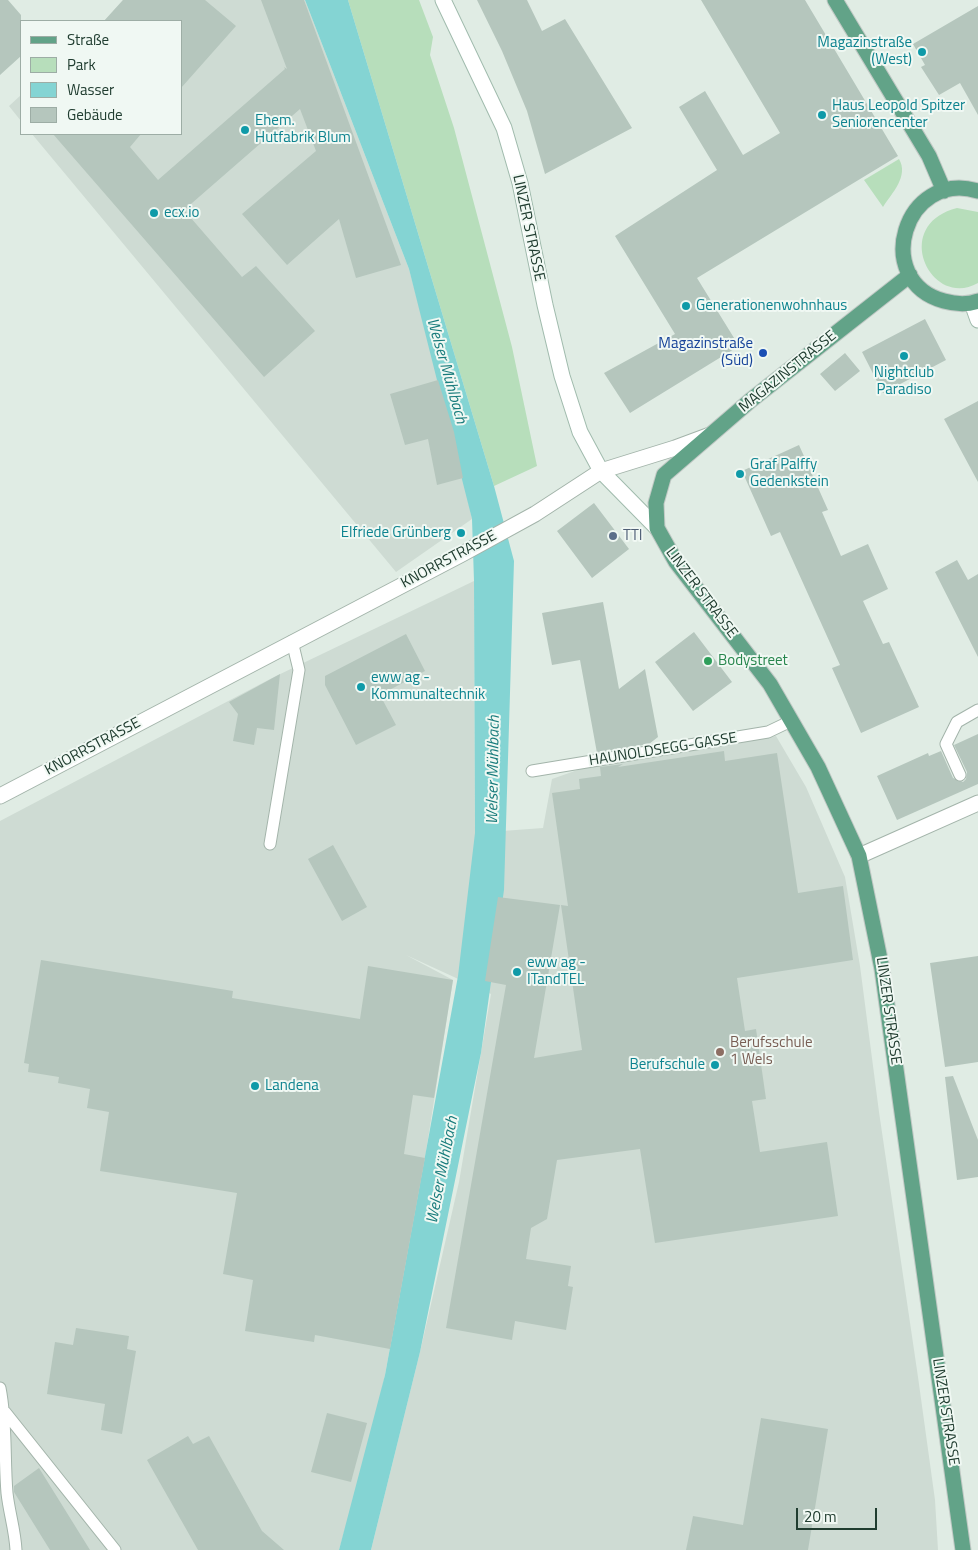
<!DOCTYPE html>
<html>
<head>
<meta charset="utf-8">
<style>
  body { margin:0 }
  #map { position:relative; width:978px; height:1550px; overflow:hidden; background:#e0ece4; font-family:"Titillium Web",sans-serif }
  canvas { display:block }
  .legend { position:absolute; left:20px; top:20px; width:162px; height:115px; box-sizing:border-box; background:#f0f8f3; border:1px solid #9dada5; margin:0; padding:6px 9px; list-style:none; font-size:15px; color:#203d30 }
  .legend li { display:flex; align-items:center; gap:10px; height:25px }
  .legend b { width:25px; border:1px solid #9dada5 }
  .scale { position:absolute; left:796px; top:1508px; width:81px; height:22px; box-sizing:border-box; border:2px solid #203d30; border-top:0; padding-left:6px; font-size:15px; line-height:18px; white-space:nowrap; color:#203d30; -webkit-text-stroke:4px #f0f8f3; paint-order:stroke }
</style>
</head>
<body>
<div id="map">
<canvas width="978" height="1550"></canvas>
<ul class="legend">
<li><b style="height:6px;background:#62a388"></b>Straße</li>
<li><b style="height:14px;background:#b7debb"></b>Park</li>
<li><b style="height:14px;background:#84d4d3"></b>Wasser</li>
<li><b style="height:14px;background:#b5c6bd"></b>Gebäude</li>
</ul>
<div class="scale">20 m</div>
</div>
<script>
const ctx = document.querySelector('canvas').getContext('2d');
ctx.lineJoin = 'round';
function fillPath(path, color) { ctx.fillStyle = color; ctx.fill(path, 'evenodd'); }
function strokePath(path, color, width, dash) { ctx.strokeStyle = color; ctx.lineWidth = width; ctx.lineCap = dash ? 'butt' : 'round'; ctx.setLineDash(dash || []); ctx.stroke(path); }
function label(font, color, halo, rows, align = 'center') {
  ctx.font = font + ' "Titillium Web",sans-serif'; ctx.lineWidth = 4; ctx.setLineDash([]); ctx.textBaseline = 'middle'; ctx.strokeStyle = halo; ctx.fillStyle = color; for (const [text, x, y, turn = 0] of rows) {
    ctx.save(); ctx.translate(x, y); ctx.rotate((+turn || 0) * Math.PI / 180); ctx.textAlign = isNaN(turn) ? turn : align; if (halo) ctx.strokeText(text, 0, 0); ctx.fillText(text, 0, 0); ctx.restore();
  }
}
fillPath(new Path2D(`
  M 123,0 L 305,0 L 409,269 L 453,431 L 472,519 L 396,572 L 32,134 L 181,134 L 181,21 L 104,21 Z
  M 21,95 L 21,121 L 9,106 Z
  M 474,581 L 475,833 L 543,828 L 552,779 L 586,767 L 776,736 L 806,787 L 845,877 L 860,966 L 879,1112 L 918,1377 L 935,1500 L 938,1550 L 371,1550 L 420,1352 L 459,1182 L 491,994 L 406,955 L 453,980 L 425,1158 L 385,1375 L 371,1439 L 339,1550 L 0,1550 L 0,821 L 272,678 Z`), '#cedbd3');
fillPath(new Path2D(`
  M 348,0 L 419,0 L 433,37 L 430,55 L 454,128 L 512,347 L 537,466 L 494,486 Z
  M 899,159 C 909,176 892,193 883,207 L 864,180 Z
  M 957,208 L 978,212 L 978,283 C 931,310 890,225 957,208 Z`), '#b7debb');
fillPath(new Path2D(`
  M 305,0 L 348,0 L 494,486 L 514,561 L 504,890 L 481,1053 L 420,1352 L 371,1550 L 339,1550 L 385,1375 L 458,976 L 475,833 L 474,581 L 472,519 L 409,269 Z`), '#84d4d3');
fillPath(new Path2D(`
  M 0,0 L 8,0 L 21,15 L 21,56 L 0,75 Z
  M 123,0 L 205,0 L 236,26 L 181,88 L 181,21 L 104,21 Z
  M 261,0 L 304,0 L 401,265 L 356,278 L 339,219 L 287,265 L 242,214 L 316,151 L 300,109 L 184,210 L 242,277 L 256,266 L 315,331 L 264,377 L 53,134 L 141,134 L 130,147 L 158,180 L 285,69 L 284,67 L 287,69 Z
  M 477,0 L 527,0 L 542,31 L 565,19 L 632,128 L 545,174 L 527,111 L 502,51 Z
  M 701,0 L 805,0 L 898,156 L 697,278 L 739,346 L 630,413 L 604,373 L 675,334 L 615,236 L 717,170 L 679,107 L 705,91 L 743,155 L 780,133 Z
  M 978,6 L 978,115 L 960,83 L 939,95 L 921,67 L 925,65 L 913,44 Z
  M 925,319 L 946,360 L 883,393 L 862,352 Z
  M 845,353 L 860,371 L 835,391 L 820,374 Z
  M 438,380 L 454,432 L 463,478 L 437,485 L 428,439 L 405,445 L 390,394 Z
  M 978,401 L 978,482 L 944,419 Z
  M 799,445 L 828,510 L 822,512 L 841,556 L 868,544 L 888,589 L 863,601 L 883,644 L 889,642 L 919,707 L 861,733 L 832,668 L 840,665 L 780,532 L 771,536 L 742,471 Z
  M 594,503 L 629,549 L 592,578 L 557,531 Z
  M 957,560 L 968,580 L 978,574 L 978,657 L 935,572 Z
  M 603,602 L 619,689 L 645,669 L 658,737 L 649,744 L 597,753 L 580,660 L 552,665 L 542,613 Z
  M 694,632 L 732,682 L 693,711 L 655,662 Z
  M 406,634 L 425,671 L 380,695 L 396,725 L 356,745 L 325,685 L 325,676 Z
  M 280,674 L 274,730 L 257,728 L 254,745 L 233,741 L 238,714 L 229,702 Z
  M 978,734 L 978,784 L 897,820 L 877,776 L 928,753 L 929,756 L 941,751 L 953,778 L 963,782 L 966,779 L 967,772 L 954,745 Z
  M 724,751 L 725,761 L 777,753 L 798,893 L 843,886 L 853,960 L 737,978 L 745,1031 L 756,1029 L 766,1099 L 752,1101 L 760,1152 L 827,1142 L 838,1216 L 655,1243 L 640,1149 L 557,1160 L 547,1219 L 531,1228 L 526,1259 L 571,1266 L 568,1286 L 573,1287 L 566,1330 L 515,1321 L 512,1340 L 446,1328 L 506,985 L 485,981 L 498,897 L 560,905 L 534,1058 L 582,1050 L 561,905 L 568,906 L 552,793 L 580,789 L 579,779 L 601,776 L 600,767 L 623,764 L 618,767 Z
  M 333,845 L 367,907 L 342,921 L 308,859 Z
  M 978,956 L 978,1062 L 945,1067 L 930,963 Z
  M 41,960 L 233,991 L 232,998 L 360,1019 L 368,966 L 453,980 L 434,1098 L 413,1095 L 404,1154 L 425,1158 L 390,1349 L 315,1335 L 314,1342 L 245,1331 L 253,1280 L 223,1274 L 237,1193 L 100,1171 L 109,1112 L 87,1108 L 90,1089 L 58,1083 L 59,1077 L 28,1072 L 29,1064 L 24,1063 Z
  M 953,1076 L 978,1140 L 978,1177 L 957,1180 L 945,1077 Z
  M 76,1328 L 129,1336 L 127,1349 L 136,1351 L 122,1434 L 101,1430 L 105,1404 L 47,1394 L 55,1342 L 73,1345 Z
  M 327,1413 L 367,1423 L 351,1482 L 311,1472 Z
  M 761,1418 L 828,1429 L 808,1550 L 686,1550 L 693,1516 L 743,1525 Z
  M 188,1436 L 193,1444 L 209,1436 L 262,1531 L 284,1550 L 198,1550 L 147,1460 Z
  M 39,1468 L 90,1550 L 50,1550 L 14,1492 L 14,1486 Z`), '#b5c6bd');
const lane = new Path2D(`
  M 532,771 L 768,732 L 791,721
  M 960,775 L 946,744 L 957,722 L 978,710
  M 270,844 L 299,670 L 292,641
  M 0,1388 C 7,1423 4,1457 7,1493 C 9,1512 15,1530 16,1550
  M 5,1412 L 115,1550`);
const street = new Path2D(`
  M 0,796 L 462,554 L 535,514 L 601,471 L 675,448 L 710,435
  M 859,856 L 978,803`);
const secondary = new Path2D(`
  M 443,0 L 504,128 L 520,183 L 545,305 L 562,376 L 580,432 L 601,471 L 657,528
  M 972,303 L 978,320`);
const primary = new Path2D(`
  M 835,0 L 929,156 L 944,191
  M 978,191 C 904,169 871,281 944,301 C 955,304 967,305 978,301
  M 910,275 L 751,400 L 664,475 L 656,503 L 657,528 L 676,562 L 770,684 L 818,767 L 859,856 L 882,969 L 963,1550`);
strokePath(lane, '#a3b4aa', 13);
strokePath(street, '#a3b4aa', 17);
strokePath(secondary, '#a0bbad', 17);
strokePath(primary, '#c1c9c5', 17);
strokePath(lane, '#fff', 11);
strokePath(street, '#fff', 15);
strokePath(secondary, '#fff', 15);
strokePath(primary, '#62a388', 15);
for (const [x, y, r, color] of [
  [922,52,5,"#0f9aa8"],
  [822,115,5,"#0f9aa8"],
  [245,130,5,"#0f9aa8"],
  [154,213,5,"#0f9aa8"],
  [686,306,5,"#0f9aa8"],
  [763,353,5,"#1a4fb4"],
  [904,356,5,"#0f9aa8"],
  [740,474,5,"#0f9aa8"],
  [461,533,5,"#0f9aa8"],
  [613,536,5,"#5c6f8a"],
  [708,661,5,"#2e9e5b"],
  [361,687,5,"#0f9aa8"],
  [517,972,5,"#0f9aa8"],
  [720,1052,5,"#8d6e63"],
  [715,1065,5,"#0f9aa8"],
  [255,1086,5,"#0f9aa8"]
]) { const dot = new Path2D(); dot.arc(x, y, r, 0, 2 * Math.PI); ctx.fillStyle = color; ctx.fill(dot); strokePath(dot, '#f0f8f3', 2); }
label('15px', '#0d838f', '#f0f8f3', [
  ["Magazinstraße",912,43,"right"],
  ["(West)",912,60,"right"],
  ["Haus Leopold Spitzer",832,106],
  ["Seniorencenter",832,123],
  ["Ehem.",255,121],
  ["Hutfabrik Blum",255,138],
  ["ecx.io",164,213],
  ["Generationenwohnhaus",696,306],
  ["Nightclub",904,373,"center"],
  ["Paradiso",904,390,"center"],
  ["Graf Palffy",750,465],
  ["Gedenkstein",750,482],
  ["Elfriede Grünberg",451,533,"right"],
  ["eww ag -",371,678],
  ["Kommunaltechnik",371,695],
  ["eww ag -",527,963],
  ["ITandTEL",527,980],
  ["Berufschule",705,1065,"right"],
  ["Landena",265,1086]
], 'left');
label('15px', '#203d30', '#f0f8f3', [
  ["LINZER STRASSE",528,228,78],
  ["MAGAZINSTRASSE",788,372,-39],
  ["KNORRSTRASSE",449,560,-28],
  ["LINZER STRASSE",701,593,53],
  ["KNORRSTRASSE",93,747,-28],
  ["HAUNOLDSEGG-GASSE",663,750,-9],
  ["LINZER STRASSE",888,1011,82],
  ["LINZER STRASSE",945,1412,81]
]);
label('15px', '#164399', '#f0f8f3', [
  ["Magazinstraße",753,344],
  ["(Süd)",753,361]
], 'right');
label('15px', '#4e5e75', '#f0f8f3', [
  ["TTI",623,536]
], 'left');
label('15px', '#27864d', '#f0f8f3', [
  ["Bodystreet",718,661]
], 'left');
label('15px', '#785e54', '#f0f8f3', [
  ["Berufsschule",730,1043],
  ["1 Wels",730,1060]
], 'left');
label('italic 16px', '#177b7b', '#f0f8f3', [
  ["Welser Mühlbach",446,371,74],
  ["Welser Mühlbach",494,770,-89],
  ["Welser Mühlbach",443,1170,-79]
]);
</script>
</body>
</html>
